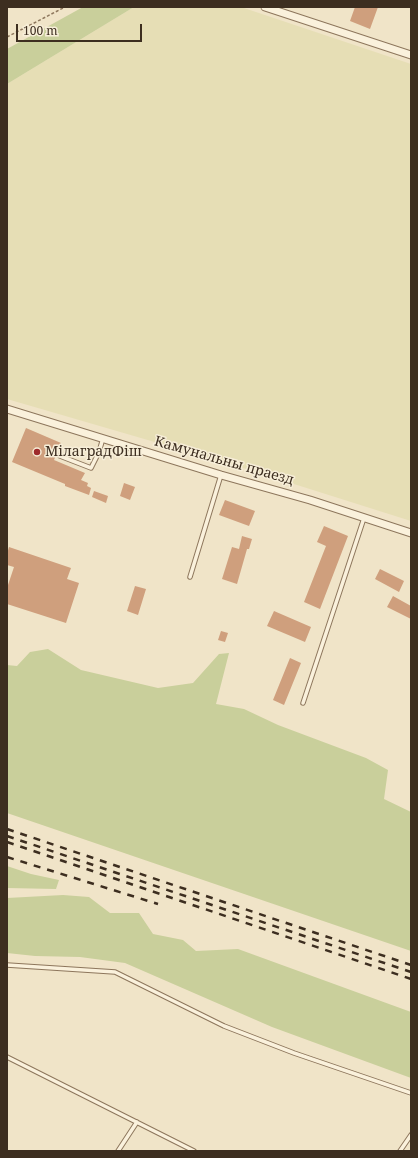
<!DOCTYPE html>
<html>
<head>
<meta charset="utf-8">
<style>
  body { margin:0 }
  #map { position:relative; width:418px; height:1158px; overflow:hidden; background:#f0e4c8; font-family:"Noto Serif",serif }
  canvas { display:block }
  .frame { position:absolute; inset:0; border:8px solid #3d2e20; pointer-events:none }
  .scale { position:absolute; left:16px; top:24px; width:126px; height:18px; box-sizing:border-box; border:2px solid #3d2e20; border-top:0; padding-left:5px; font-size:12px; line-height:14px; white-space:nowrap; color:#3d2e20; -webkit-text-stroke:3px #f7eed8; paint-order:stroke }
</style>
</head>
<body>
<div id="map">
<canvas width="418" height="1158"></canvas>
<div class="frame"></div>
<div class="scale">100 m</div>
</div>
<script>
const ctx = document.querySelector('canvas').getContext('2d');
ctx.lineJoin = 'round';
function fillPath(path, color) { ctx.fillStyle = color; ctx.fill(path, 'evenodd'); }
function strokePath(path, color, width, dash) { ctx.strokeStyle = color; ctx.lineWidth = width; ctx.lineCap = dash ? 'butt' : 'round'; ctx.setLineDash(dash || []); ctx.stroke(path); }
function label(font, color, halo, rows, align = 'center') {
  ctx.font = font + ' "Noto Serif",serif'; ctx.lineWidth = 3; ctx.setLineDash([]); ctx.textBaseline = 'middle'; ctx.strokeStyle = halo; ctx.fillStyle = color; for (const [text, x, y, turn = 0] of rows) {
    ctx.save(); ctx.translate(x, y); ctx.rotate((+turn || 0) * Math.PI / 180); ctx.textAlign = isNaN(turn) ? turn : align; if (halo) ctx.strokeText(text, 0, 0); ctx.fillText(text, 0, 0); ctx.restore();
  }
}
fillPath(new Path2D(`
  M 134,7 L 241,7 L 411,64 L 411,521 L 237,466 L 7,399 L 7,84 Z`), '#e6deb5');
fillPath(new Path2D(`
  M 83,7 L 134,7 L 7,84 L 7,49 Z
  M 48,649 L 81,670 L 158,688 L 193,683 L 219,654 L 229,653 L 216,704 L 244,709 L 278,725 L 366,758 L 388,770 L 384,799 L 411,812 L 411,951 L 7,813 L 7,665 L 17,666 L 30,652 Z
  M 7,866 L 31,874 L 59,880 L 56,889 L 7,888 Z
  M 63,895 L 89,897 L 110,913 L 139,913 L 153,934 L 183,940 L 196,951 L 238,949 L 411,1012 L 411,1078 L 272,1027 L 125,963 L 80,957 L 35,956 L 7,953 L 7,898 Z`), '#c9cf9b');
fillPath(new Path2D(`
  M 355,7 L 378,7 L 370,29 L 350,21 Z
  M 26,428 L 61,443 L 54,460 L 85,473 L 81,480 L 88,483 L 87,486 L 91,488 L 89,495 L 65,486 L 65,484 L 12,462 Z
  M 124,483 L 135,487 L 130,500 L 120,496 Z
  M 94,491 L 108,496 L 106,503 L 92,497 Z
  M 225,500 L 255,511 L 249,526 L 219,515 Z
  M 324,526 L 348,536 L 320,609 L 304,602 L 326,546 L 317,542 Z
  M 242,536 L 252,539 L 249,549 L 247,549 L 237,584 L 222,579 L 232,547 L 239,549 Z
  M 9,547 L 71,568 L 67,579 L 79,583 L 66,623 L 7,604 L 7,588 L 14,567 L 7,565 L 7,554 Z
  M 380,569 L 404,581 L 399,592 L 375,579 Z
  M 135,586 L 146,589 L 138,615 L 127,611 Z
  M 393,596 L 411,606 L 411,619 L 387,607 Z
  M 274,611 L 311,627 L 305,642 L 267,626 Z
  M 221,631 L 228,633 L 225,642 L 218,640 Z
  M 290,658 L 301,663 L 284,705 L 273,700 Z`), '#cf9f7d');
const service = new Path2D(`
  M 60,456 L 91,468 L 99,452 L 103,438
  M 190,577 L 221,475
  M 303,703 L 364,518
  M 7,965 L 115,972 L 224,1026 L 294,1053 L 411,1093
  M 7,1057 L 194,1151
  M 118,1151 L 137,1122
  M 400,1151 L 411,1135`);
const minor = new Path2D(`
  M 265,7 L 411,55
  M 7,409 L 221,475 L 310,500 L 411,533`);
strokePath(service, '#8d765c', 5.5);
strokePath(minor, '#8d765c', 9);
strokePath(new Path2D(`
  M 7,37 L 65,7`), '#8d765c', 1.5, [3, 2]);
strokePath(service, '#faf1dc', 3.5);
strokePath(minor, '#faf1dc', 7);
strokePath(new Path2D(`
  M 7,829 L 411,965
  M 7,836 L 411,972
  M 7,842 L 411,979
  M 7,857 L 158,904`), '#3d2e20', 2.5, [7, 7]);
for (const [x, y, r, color] of [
  [37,452,4,"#9e2a2b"]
]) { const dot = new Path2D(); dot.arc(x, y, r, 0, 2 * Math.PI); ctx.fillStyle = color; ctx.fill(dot); strokePath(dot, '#f7eed8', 1.5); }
label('14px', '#3d2e20', '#f7eed8', [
  ["МілаградФіш",45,452]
], 'left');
label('14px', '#3d2e20', '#f7eed8', [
  ["Камунальны праезд",224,461,16]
]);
</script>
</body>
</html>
